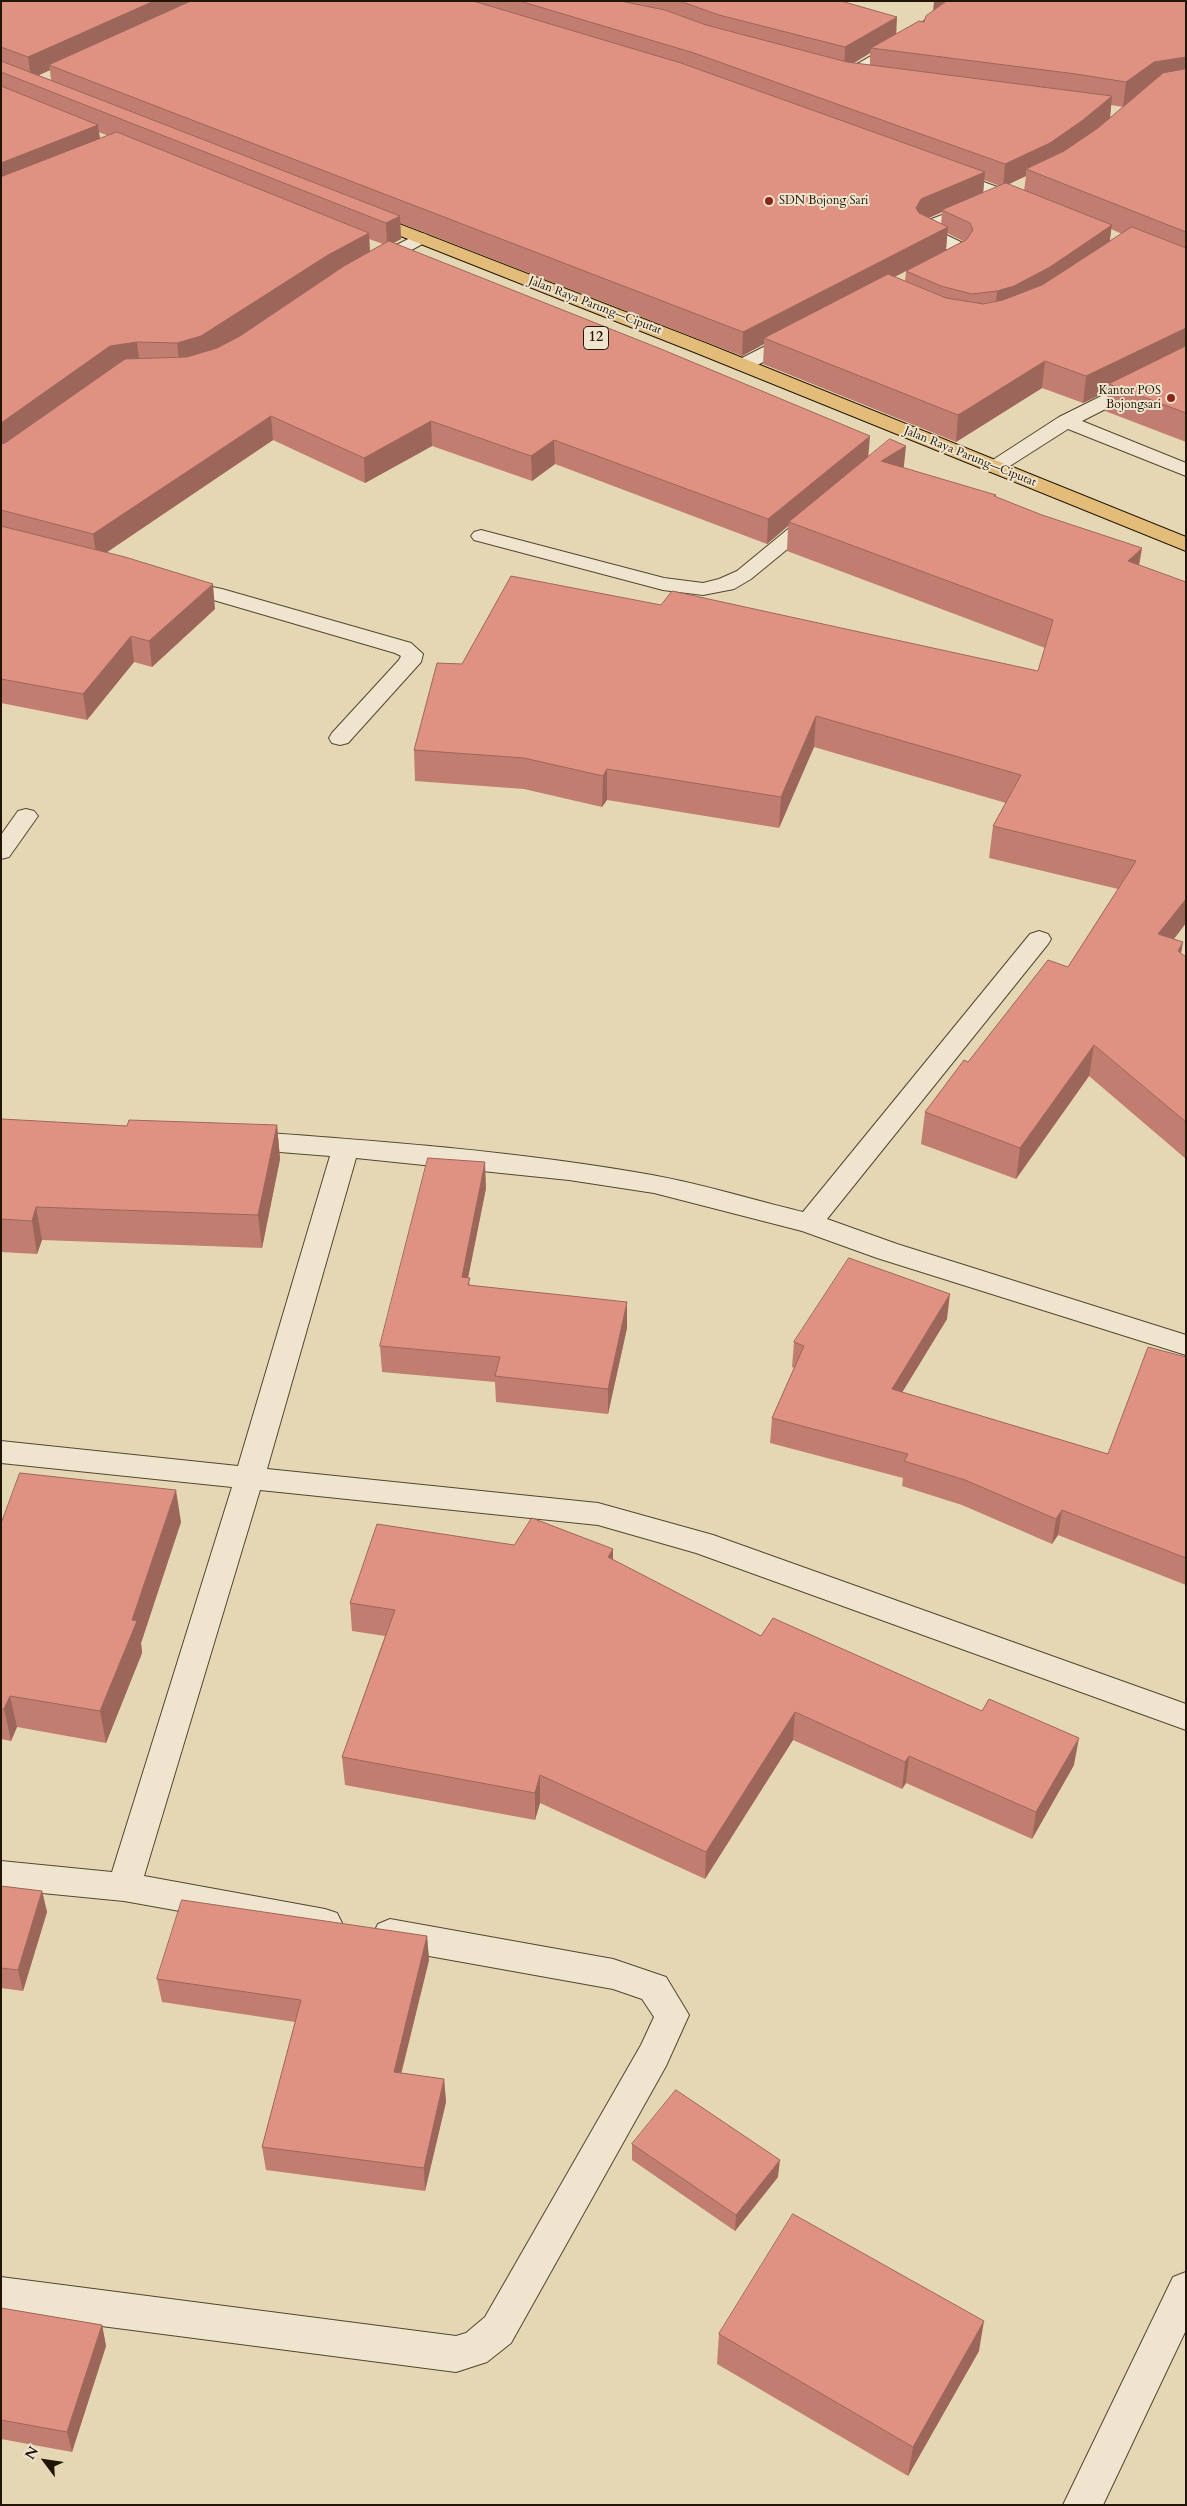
<!DOCTYPE html>
<html>
<head>
<meta charset="utf-8">
<style>
  body { margin:0 }
  #map { position:relative; width:1187px; height:2506px; overflow:hidden; background:#e6d7b4; font-family:Cardo,serif }
  canvas { display:block }
  .frame { position:absolute; inset:0; border:2px solid #211606; pointer-events:none }
  .north { position:absolute; left:20px; top:2436px; width:50px; height:50px; -webkit-text-stroke:4px #efe5ce; paint-order:stroke; rotate:301deg; font-size:14px; font-weight:700; line-height:20px; text-align:center; color:#211606 }
  .north::after { content:''; display:block; margin:auto; width:18px; height:22px; background:#211606; clip-path:polygon(50% 0,100% 100%,50% 72%,0 100%) }
</style>
</head>
<body>
<div id="map">
<canvas width="1187" height="2506"></canvas>
<div class="frame"></div>
<div class="north">N</div>
</div>
<script>
const ctx = document.querySelector('canvas').getContext('2d');
ctx.lineJoin = 'round';
function strokePath(path, color, width, dash) { ctx.strokeStyle = color; ctx.lineWidth = width; ctx.lineCap = dash ? 'butt' : 'round'; ctx.setLineDash(dash || []); ctx.stroke(path); }
function fillPath(path, color) { ctx.fillStyle = color; ctx.fill(path, 'evenodd'); }
function label(font, color, halo, rows, align = 'center') {
  ctx.font = font + ' Cardo,serif'; ctx.lineWidth = 4; ctx.setLineDash([]); ctx.textBaseline = 'middle'; ctx.strokeStyle = halo; ctx.fillStyle = color; for (const [text, x, y, turn = 0] of rows) {
    ctx.save(); ctx.translate(x, y); ctx.rotate((+turn || 0) * Math.PI / 180); ctx.textAlign = isNaN(turn) ? turn : align; if (halo) ctx.strokeText(text, 0, 0); ctx.fillText(text, 0, 0); ctx.restore();
  }
}
const service = new Path2D(`
  M 1186,354 L 1186,368 L 1082,421 L 1186,463 L 1186,476 L 1068,429 L 1002,471 L 995,473 L 988,471 L 985,467 L 988,463 L 1059,417 Z`);
const minor = new Path2D(`
  M 949,1 L 967,1 C 953,21 872,75 849,81 C 842,83 829,79 825,73 L 833,68 L 844,71 C 882,51 917,29 949,1 Z
  M 948,169 L 1030,199 L 1033,203 L 1030,207 L 1018,207 L 942,178 L 939,174 L 942,170 Z
  M 976,202 L 982,203 L 985,207 L 982,211 L 936,230 L 967,245 L 970,249 C 962,261 943,274 929,270 L 926,266 L 929,262 L 950,251 L 919,235 L 916,231 L 921,223 Z
  M 420,233 L 426,234 L 429,238 L 426,242 L 377,269 L 365,269 L 362,265 L 365,261 Z
  M 797,330 L 804,332 L 806,336 L 804,340 L 750,369 L 736,369 L 733,365 L 736,361 Z
  M 817,509 L 824,511 L 827,515 L 824,519 L 751,579 L 734,589 L 703,595 L 663,590 L 474,540 L 471,536 L 474,532 L 481,530 L 664,578 L 703,583 L 719,579 L 737,571 L 810,511 Z
  M 178,580 L 222,589 L 411,643 L 423,654 L 421,662 L 348,743 L 340,745 L 332,743 L 329,738 L 332,733 L 399,660 L 401,656 L 395,653 L 210,599 L 170,591 L 167,586 L 170,581 Z
  M 26,809 L 34,811 L 38,816 L 9,857 L 1,859 L 1,835 L 18,811 Z
  M 1039,931 L 1048,934 L 1051,939 L 1048,944 L 827,1219 L 897,1244 L 1186,1335 L 1186,1355 L 877,1258 L 802,1231 L 654,1193 L 569,1180 L 356,1158 L 267,1469 L 598,1503 L 713,1535 L 1186,1704 L 1186,1730 L 696,1553 L 598,1525 L 260,1490 L 144,1876 L 325,1909 L 337,1913 L 342,1923 L 337,1933 L 325,1937 L 124,1901 L 1,1889 L 1,1861 L 112,1872 L 232,1487 L 1,1463 L 1,1441 L 238,1466 L 330,1156 L 242,1149 L 233,1146 L 229,1140 L 233,1134 L 242,1131 C 377,1141 519,1151 652,1175 C 703,1184 753,1200 803,1212 L 1030,934 Z
  M 390,1919 L 613,1959 L 666,1977 L 689,2015 L 666,2066 L 511,2343 L 487,2362 L 456,2372 L 1,2313 L 1,2277 L 456,2336 L 466,2333 L 485,2317 L 641,2045 L 654,2017 L 642,1999 L 613,1989 L 390,1949 L 378,1944 L 373,1934 L 378,1924 Z
  M 1186,2272 L 1186,2330 L 1103,2505 L 1063,2505 L 1173,2277 Z`);
const trunk = new Path2D(`
  M 366,211 L 708,344 L 1186,537 L 1186,551 L 694,352 L 360,220 L 357,216 L 360,212 Z`);
strokePath(service, '#524632', 2);
strokePath(minor, '#524632', 2);
strokePath(trunk, '#211606', 2);
fillPath(service, '#efe5ce');
fillPath(minor, '#efe5ce');
fillPath(trunk, '#e3bc7a');
fillPath(new Path2D(`
  M 1,1 L 841,1 L 896,34 L 924,22 L 938,8 L 1186,1 L 1186,442 L 1105,411 L 1108,391 L 1083,403 L 1042,388 L 956,442 L 763,364 L 764,344 L 742,356 L 400,223 L 401,239 L 394,243 L 868,457 L 996,497 L 1139,565 L 1186,923 L 1174,939 L 1181,954 L 1186,957 L 1186,1159 L 1089,1076 L 1016,1179 L 921,1144 L 925,1112 L 968,1062 L 1068,967 L 1118,889 L 989,858 L 993,826 L 1006,803 L 814,747 L 779,828 L 607,800 L 602,807 L 524,789 L 415,781 L 414,750 L 462,664 L 661,605 L 1038,671 L 1045,648 L 787,551 L 788,526 L 767,544 L 555,464 L 532,481 L 432,446 L 365,483 L 273,440 L 106,552 L 215,609 L 152,667 L 134,662 L 87,720 L 1,703 ZM 870,53 L 870,65 L 854,63 ZM 50,70 L 51,80 L 38,75 ZM 1111,105 L 1123,107 L 1110,118 ZM 99,132 L 101,133 L 109,136 L 100,139 ZM 1026,176 L 1024,191 L 1008,184 ZM 984,180 L 1000,186 L 983,193 ZM 942,212 L 941,224 L 929,218 ZM 1111,229 L 1122,234 L 1110,241 ZM 947,233 L 963,241 L 946,250 ZM 369,239 L 383,244 L 370,251 ZM 906,271 L 905,281 L 895,277 Z
  M 1,1121 L 127,1126 L 277,1125 L 280,1159 L 262,1248 L 42,1240 L 37,1254 L 1,1252 Z
  M 486,1188 L 468,1278 L 470,1286 L 627,1328 L 608,1414 L 496,1402 L 495,1382 L 382,1372 L 380,1346 Z
  M 947,1319 L 902,1392 L 1108,1454 L 1186,1357 L 1186,1585 L 1058,1535 L 1052,1544 L 962,1505 L 902,1486 L 903,1478 L 770,1443 L 772,1418 L 794,1368 L 792,1367 L 794,1342 Z
  M 181,1522 L 141,1643 L 142,1653 L 106,1743 L 17,1727 L 11,1741 L 1,1739 L 1,1524 Z
  M 613,1560 L 761,1636 L 1074,1765 L 1032,1839 L 906,1783 L 902,1789 L 793,1740 L 705,1879 L 540,1803 L 535,1820 L 345,1785 L 342,1757 L 385,1636 L 352,1631 L 350,1603 Z
  M 1,1886 L 42,1891 L 47,1912 L 23,1991 L 1,1988 Z
  M 427,1936 L 429,1960 L 401,2073 L 444,2079 L 446,2102 L 425,2191 L 266,2170 L 262,2147 L 295,2022 L 162,2002 L 157,1979 Z
  M 632,2144 L 778,2177 L 735,2231 L 632,2160 Z
  M 1,2308 L 102,2325 L 106,2346 L 72,2452 L 1,2439 Z
  M 719,2334 L 979,2351 L 908,2476 L 717,2364 Z`), '#c17e70');
fillPath(new Path2D(`
  M 154,1 L 205,1 L 49,65 L 50,70 L 31,79 L 28,57 Z
  M 934,1 L 946,1 L 933,12 Z
  M 897,17 L 896,39 L 871,48 L 870,53 L 844,69 L 845,47 Z
  M 1186,57 L 1186,81 L 1123,107 L 1126,82 L 1154,62 Z
  M 1112,96 L 1110,118 L 1081,142 L 1047,165 L 1026,169 L 1026,176 L 1003,187 L 1005,164 Z
  M 98,125 L 101,147 L 1,187 L 1,163 Z
  M 985,172 L 983,195 L 942,210 L 942,212 L 919,222 L 916,208 L 921,199 Z
  M 400,216 L 401,239 L 387,246 L 386,223 Z
  M 1112,225 L 1109,245 L 1048,287 L 995,312 L 997,291 Z
  M 948,227 L 946,250 L 771,341 L 764,338 L 764,344 L 742,356 L 743,332 Z
  M 369,233 L 370,256 L 203,360 L 180,367 L 177,343 L 328,255 Z
  M 1186,328 L 1186,352 L 1109,384 L 1108,391 L 1083,403 L 1086,376 Z
  M 137,342 L 140,366 L 1,450 L 1,423 L 110,346 Z
  M 1045,361 L 1042,388 L 956,442 L 958,415 Z
  M 271,416 L 273,440 L 97,559 L 93,534 Z
  M 431,421 L 432,446 L 365,483 L 364,458 Z
  M 870,436 L 868,460 L 789,522 L 788,526 L 767,544 L 768,519 Z
  M 554,440 L 555,464 L 532,481 L 531,456 Z
  M 906,446 L 903,475 L 881,461 Z
  M 1142,548 L 1137,578 L 1128,561 Z
  M 213,584 L 215,609 L 152,667 L 149,641 Z
  M 131,636 L 134,662 L 87,720 L 83,694 Z
  M 816,716 L 814,747 L 779,828 L 781,797 Z
  M 607,769 L 607,800 L 602,807 L 603,776 Z
  M 1186,899 L 1186,923 L 1153,966 L 1158,934 Z
  M 1183,942 L 1178,973 L 1178,951 Z
  M 1094,1045 L 1089,1076 L 1016,1179 L 1020,1148 Z
  M 277,1125 L 280,1159 L 262,1248 L 258,1215 Z
  M 485,1162 L 486,1188 L 463,1303 L 462,1277 Z
  M 36,1207 L 42,1240 L 37,1254 L 32,1221 Z
  M 950,1294 L 947,1319 L 889,1414 L 892,1389 Z
  M 627,1302 L 627,1328 L 608,1414 L 608,1389 Z
  M 176,1490 L 181,1522 L 141,1643 L 142,1653 L 106,1743 L 100,1711 L 132,1620 Z
  M 1062,1510 L 1058,1535 L 1052,1544 L 1056,1519 Z
  M 613,1549 L 613,1577 L 608,1557 Z
  M 10,1696 L 17,1727 L 11,1741 L 4,1709 Z
  M 795,1712 L 793,1740 L 705,1879 L 706,1852 Z
  M 1079,1738 L 1074,1765 L 1032,1839 L 1036,1812 Z
  M 909,1756 L 906,1783 L 902,1789 L 905,1762 Z
  M 540,1775 L 540,1803 L 535,1820 L 535,1793 Z
  M 42,1891 L 47,1912 L 23,1991 L 18,1970 Z
  M 427,1936 L 429,1960 L 396,2095 L 394,2072 Z
  M 444,2079 L 446,2102 L 425,2191 L 424,2168 Z
  M 780,2160 L 778,2177 L 735,2231 L 736,2215 Z
  M 984,2321 L 979,2351 L 908,2476 L 913,2447 Z
  M 102,2325 L 106,2346 L 72,2452 L 67,2432 Z`), '#9d665b');
const building = new Path2D(`
  M 1,1 L 154,1 L 28,57 L 1,47 Z
  M 191,1 L 473,1 L 681,63 L 985,172 L 921,199 L 916,208 L 919,213 L 948,227 L 743,332 L 49,65 Z
  M 520,1 L 620,1 L 665,10 L 706,25 L 847,62 L 1112,96 L 1083,120 L 1050,143 L 1005,164 L 694,53 Z
  M 680,1 L 841,1 L 897,17 L 845,47 L 719,15 Z
  M 947,1 L 1186,1 L 1186,57 L 1154,62 L 1126,82 L 1076,74 L 871,48 L 919,21 L 924,22 L 926,16 Z
  M 1,61 L 400,216 L 386,223 L 1,72 Z
  M 1186,69 L 1186,232 L 1026,169 L 1064,151 L 1098,128 L 1163,73 Z
  M 1,86 L 98,125 L 1,163 Z
  M 117,132 L 369,233 L 328,255 L 201,336 L 177,343 L 137,342 L 110,346 L 1,423 L 1,177 Z
  M 1006,183 L 1112,225 L 1050,267 L 1014,286 L 997,291 L 972,294 L 941,286 L 906,271 L 966,240 L 973,230 L 970,223 L 942,210 Z
  M 1132,227 L 1186,248 L 1186,328 L 1086,376 L 1045,361 L 958,415 L 764,338 L 888,274 L 946,298 L 983,304 L 1003,300 L 1042,285 Z
  M 389,241 L 661,349 L 870,436 L 768,519 L 554,440 L 531,456 L 431,421 L 364,458 L 271,416 L 93,534 L 1,510 L 1,444 L 5,443 L 125,359 L 187,357 L 217,348 L 240,336 L 344,266 Z
  M 1186,346 L 1186,413 L 1109,384 Z
  M 890,439 L 906,446 L 881,461 L 996,495 L 994,496 L 1042,515 L 1142,548 L 1128,561 L 1186,582 L 1186,899 L 1158,934 L 1183,942 L 1178,951 L 1186,957 L 1186,1122 L 1094,1045 L 1020,1148 L 925,1112 L 964,1060 L 968,1062 L 1048,960 L 1068,967 L 1136,861 L 993,826 L 1021,775 L 816,716 L 781,797 L 607,769 L 603,776 L 524,758 L 414,750 L 437,663 L 462,664 L 511,576 L 661,605 L 672,591 L 1038,671 L 1053,620 L 789,522 Z
  M 1,526 L 125,557 L 213,584 L 149,641 L 131,636 L 83,694 L 1,679 Z
  M 2,1119 L 127,1126 L 129,1120 L 277,1125 L 258,1215 L 36,1207 L 32,1221 L 1,1219 L 1,1121 Z
  M 428,1158 L 485,1162 L 462,1277 L 470,1278 L 468,1285 L 627,1302 L 608,1389 L 495,1376 L 500,1357 L 380,1346 Z
  M 849,1258 L 950,1294 L 892,1389 L 1108,1454 L 1148,1347 L 1186,1357 L 1186,1558 L 1062,1510 L 1056,1519 L 965,1480 L 904,1461 L 908,1454 L 772,1418 L 804,1346 L 794,1342 Z
  M 20,1473 L 176,1490 L 132,1620 L 137,1621 L 100,1711 L 10,1696 L 4,1709 L 1,1709 L 1,1524 Z
  M 532,1518 L 613,1549 L 608,1557 L 761,1636 L 773,1618 L 982,1711 L 989,1699 L 1079,1738 L 1036,1812 L 909,1756 L 905,1762 L 795,1712 L 706,1852 L 540,1775 L 535,1793 L 342,1757 L 395,1610 L 350,1603 L 377,1524 L 514,1545 Z
  M 1,1886 L 42,1891 L 18,1970 L 1,1968 Z
  M 182,1900 L 427,1936 L 394,2072 L 444,2079 L 424,2168 L 262,2147 L 301,2000 L 157,1979 Z
  M 676,2090 L 780,2160 L 736,2215 L 632,2144 Z
  M 793,2214 L 984,2321 L 913,2447 L 719,2334 Z
  M 1,2308 L 102,2325 L 67,2432 L 1,2420 Z`);
fillPath(building, '#e09282');
strokePath(building, '#9d665b', 1);
for (const [x, y, r, color] of [
  [769,201,5,"#8f2418"],
  [1171,398,5,"#8f2418"]
]) { const dot = new Path2D(); dot.arc(x, y, r, 0, 2 * Math.PI); ctx.fillStyle = color; ctx.fill(dot); strokePath(dot, '#efe5ce', 2); }
label('12px', '#211606', '#efe5ce', [
  ["SDN Bojong Sari",779,201],
  ["Kantor POS",1161,391,"right"],
  ["Bojongsari",1161,405,"right"]
], 'left');
label('12px', '#211606', '#efe5ce', [
  ["Jalan Raya Parung—Ciputat",595,306,21],
  ["Jalan Raya Parung—Ciputat",970,457,22]
]);
for (const [x, y, w] of [
  [596,338,25]
]) { const box = new Path2D(); box.roundRect(x - w / 2, y - 11.5, w, 23, 4); ctx.fillStyle = '#efe5ce'; ctx.fill(box); strokePath(box, '#211606', 1); }
label('bold 14px', '#211606', null, [
  ["12",596,338]
]);
</script>
</body>
</html>
